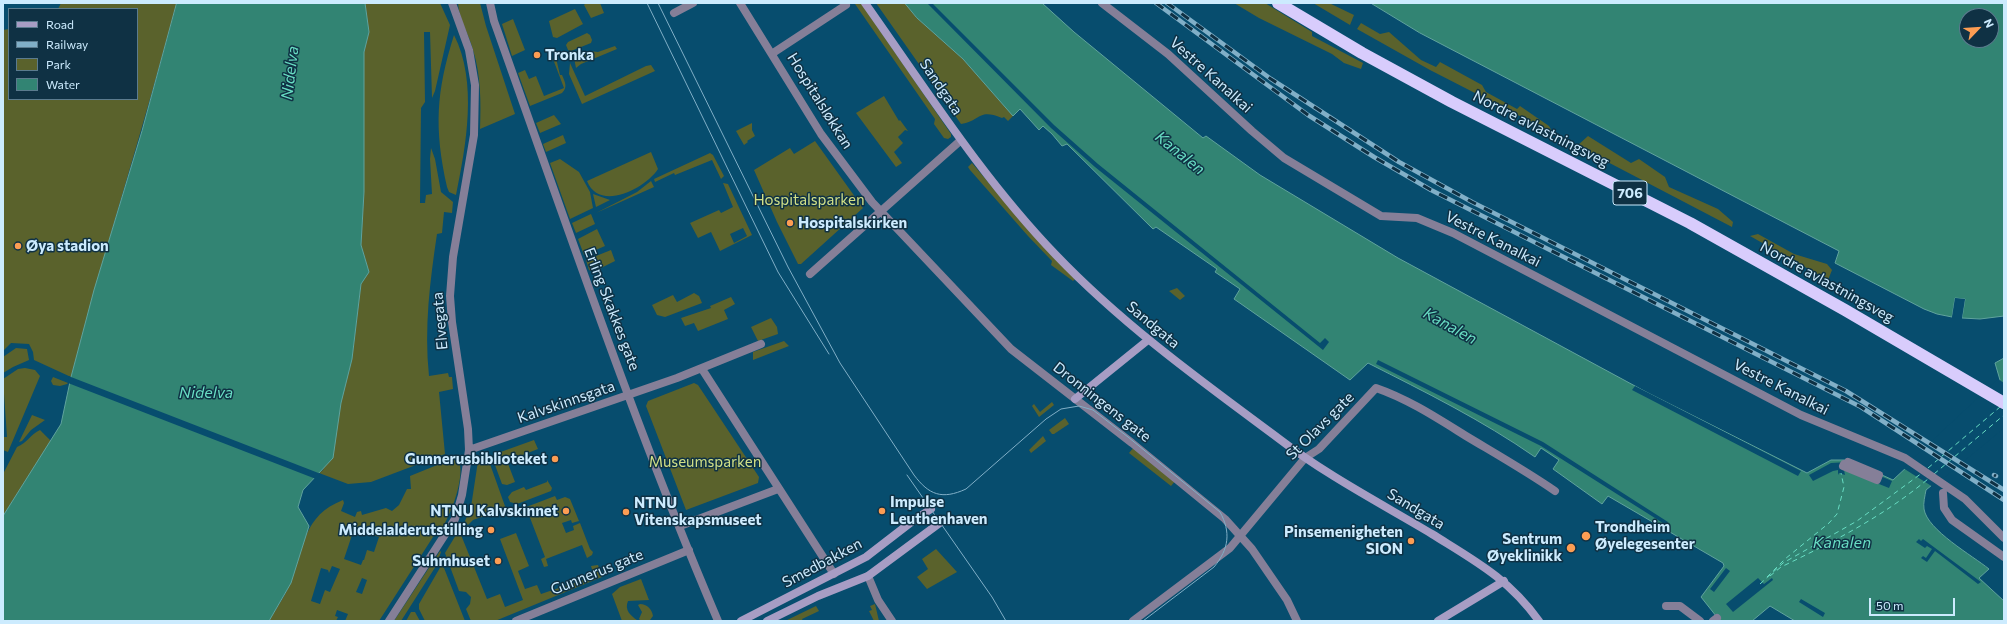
<!DOCTYPE html>
<html>
<head>
<meta charset="utf-8">
<style>
  body { margin:0 }
  #map { position:relative; width:2007px; height:624px; overflow:hidden; background:#074d6e; font-family:Commissioner,sans-serif }
  canvas { display:block }
  .frame { position:absolute; inset:0; border:4px solid #ccebfe; pointer-events:none }
  .legend { position:absolute; left:8px; top:8px; width:130px; height:92px; box-sizing:border-box; background:#0f3144; border:1px solid #5b7b8e; margin:0; padding:5px 7px; list-style:none; font-size:12px; color:#ccebfe }
  .legend li { display:flex; align-items:center; gap:8px; height:20px }
  .legend b { width:20px; border:1px solid #5b7b8e }
  .north { position:absolute; left:1959px; top:8px; width:40px; height:40px; box-sizing:border-box; background:#0f3144; border:1px solid #5b7b8e; border-radius:50%; rotate:65deg; font-size:11px; font-weight:700; line-height:16px; text-align:center; color:#ccebfe }
  .north::after { content:''; display:block; margin:auto; width:14px; height:18px; background:#fc9d53; clip-path:polygon(50% 0,100% 100%,50% 72%,0 100%) }
  .scale { position:absolute; left:1869px; top:598px; width:86px; height:18px; box-sizing:border-box; border:2px solid #ccebfe; border-top:0; padding-left:5px; font-size:12px; line-height:14px; white-space:nowrap; color:#ccebfe; -webkit-text-stroke:3px #0f3144; paint-order:stroke }
</style>
</head>
<body>
<div id="map">
<canvas width="2007" height="624"></canvas>
<div class="frame"></div>
<ul class="legend">
<li><b style="height:5px;background:#a79dc4"></b>Road</li>
<li><b style="height:5px;background:#81afc7"></b>Railway</li>
<li><b style="height:11px;background:#5a622c"></b>Park</li>
<li><b style="height:11px;background:#328473"></b>Water</li>
</ul>
<div class="north">N</div>
<div class="scale">50 m</div>
</div>
<script>
const ctx = document.querySelector('canvas').getContext('2d');
ctx.lineJoin = 'round';
function fillPath(path, color) { ctx.fillStyle = color; ctx.fill(path, 'evenodd'); }
function strokePath(path, color, width, dash) { ctx.strokeStyle = color; ctx.lineWidth = width; ctx.lineCap = dash ? 'butt' : 'round'; ctx.setLineDash(dash || []); ctx.stroke(path); }
function label(font, color, halo, rows, align = 'center') {
  ctx.font = font + ' Commissioner,sans-serif'; ctx.lineWidth = 3; ctx.setLineDash([]); ctx.textBaseline = 'middle'; ctx.strokeStyle = halo; ctx.fillStyle = color; for (const [text, x, y, turn = 0] of rows) {
    ctx.save(); ctx.translate(x, y); ctx.rotate((+turn || 0) * Math.PI / 180); ctx.textAlign = isNaN(turn) ? turn : align; if (halo) ctx.strokeText(text, 0, 0); ctx.fillText(text, 0, 0); ctx.restore();
  }
}
fillPath(new Path2D(`
  M 61,3 L 177,3 C 143,128 104,252 71,377 L 34,360 L 33,352 L 29,344 L 11,343 L 3,351 L 3,30 L 9,29 L 9,99 L 137,99 L 137,9 L 58,9 Z
  M 365,3 L 440,3 L 450,25 L 435,91 L 432,98 L 430,32 L 424,32 L 425,102 L 421,108 L 420,203 L 425,203 L 426,195 L 432,194 L 430,159 L 431,148 L 435,159 L 441,192 L 453,202 L 452,213 L 444,212 L 442,233 L 437,234 C 430,281 424,327 429,376 L 448,373 L 449,377 L 452,377 L 453,389 L 439,392 L 445,454 L 371,482 L 348,484 L 319,473 L 323,470 L 352,359 L 361,284 L 369,272 L 361,245 L 364,192 L 364,52 L 369,32 Z
  M 458,3 L 480,3 L 486,26 L 515,114 L 480,129 C 481,103 481,75 473,50 C 469,34 459,20 458,3 Z
  M 586,3 L 600,3 L 604,13 L 591,18 L 584,5 Z
  M 850,3 L 861,3 L 951,134 L 951,137 L 948,139 L 944,138 L 934,124 L 935,119 L 855,4 Z
  M 876,3 L 905,3 L 917,18 L 963,59 L 1013,116 L 1008,121 L 1004,117 L 1002,118 C 978,108 981,121 961,124 Z
  M 1234,3 L 1265,3 L 1312,32 L 1312,36 L 1363,63 L 1361,69 L 1344,63 L 1332,54 L 1259,18 Z
  M 1313,3 L 1329,3 L 1354,15 L 1350,25 Z
  M 575,9 L 583,24 L 557,38 L 553,37 L 549,21 Z
  M 513,19 L 525,50 L 512,56 L 502,24 Z
  M 1361,23 L 1380,34 L 1389,32 L 1421,60 L 1436,67 L 1440,62 L 1482,85 L 1486,92 L 1517,109 L 1520,106 L 1549,126 L 1553,133 L 1430,70 L 1357,29 Z
  M 587,33 L 590,35 L 592,40 L 591,43 L 571,51 L 568,50 L 566,45 L 568,42 Z
  M 454,35 C 478,82 466,146 456,195 L 449,192 L 447,187 C 434,128 436,92 454,35 Z
  M 615,46 L 617,49 L 581,64 L 576,68 L 574,58 L 589,51 L 598,52 Z
  M 556,58 L 560,75 L 562,75 C 565,82 568,87 562,93 L 530,106 L 518,73 L 525,70 L 529,79 L 536,76 L 544,96 L 564,88 L 553,59 Z
  M 570,63 L 585,96 L 646,66 L 651,65 L 655,71 L 582,104 L 569,74 Z
  M 884,96 L 899,121 L 900,120 L 908,131 L 905,130 L 898,137 L 903,143 L 894,152 L 902,163 L 896,167 L 856,113 Z
  M 554,115 L 561,124 L 540,133 L 536,123 Z
  M 752,123 L 752,130 L 755,136 L 747,141 L 748,142 L 744,145 L 736,131 Z
  M 563,135 L 566,143 L 546,152 L 543,144 Z
  M 1588,136 L 1631,163 L 1639,159 L 1665,177 L 1669,187 L 1718,209 L 1733,222 L 1732,227 L 1577,146 Z
  M 815,141 L 863,208 L 801,264 L 798,264 L 777,222 L 754,170 L 790,148 L 794,154 Z
  M 651,152 L 658,169 C 645,189 599,212 587,181 Z
  M 710,153 L 713,155 L 724,176 L 721,179 L 712,160 L 675,175 L 674,173 L 655,182 L 654,179 Z
  M 560,159 L 579,172 L 590,192 L 593,208 L 570,219 L 550,163 Z
  M 972,163 L 1004,201 L 1075,279 L 1073,281 L 1051,265 L 1052,261 L 1028,236 L 970,170 L 968,167 Z
  M 651,181 L 654,187 L 596,213 L 637,192 Z
  M 723,183 L 728,184 L 752,235 L 720,251 L 711,232 L 698,238 L 690,223 L 719,210 L 721,213 L 733,207 ZM 743,228 L 747,236 L 734,243 L 730,234 Z
  M 593,194 L 610,200 L 596,207 Z
  M 591,214 L 595,224 L 576,233 L 572,223 Z
  M 597,229 L 605,246 L 584,255 L 578,239 Z
  M 1758,234 L 1794,254 L 1827,264 L 1832,270 L 1828,280 L 1750,236 Z
  M 611,250 L 615,261 L 593,272 L 589,270 L 586,260 Z
  M 1177,288 L 1185,296 L 1180,300 L 1169,291 Z
  M 694,293 L 699,296 L 702,303 L 665,317 L 657,315 L 652,305 L 673,295 L 677,302 Z
  M 731,297 L 735,304 L 724,310 L 728,319 L 698,331 L 694,323 L 685,326 L 681,318 L 711,308 L 710,306 Z
  M 771,318 L 777,327 L 778,334 L 758,341 L 751,327 Z
  M 784,341 L 789,346 L 753,360 L 753,352 Z
  M 16,348 L 27,349 L 29,360 L 13,367 L 3,373 L 3,357 Z
  M 25,368 L 35,370 L 40,376 L 8,452 L 3,450 L 3,437 L 7,437 L 3,379 L 18,369 Z
  M 53,377 L 68,383 L 67,384 L 60,386 L 53,385 L 51,381 Z
  M 694,383 L 698,385 L 759,477 L 758,483 L 686,510 L 646,406 L 648,401 Z
  M 1052,402 L 1054,405 L 1039,417 L 1032,406 L 1034,404 L 1040,412 Z
  M 32,415 L 45,420 L 31,430 L 22,441 L 19,442 Z
  M 1065,418 L 1069,424 L 1054,434 L 1052,434 L 1049,430 Z
  M 40,430 L 51,441 L 3,516 L 3,474 L 17,447 C 27,443 31,434 40,430 Z
  M 1043,436 L 1046,441 L 1031,453 L 1029,450 Z
  M 534,440 L 538,449 L 507,461 L 515,482 L 507,485 L 502,484 L 492,457 L 495,454 Z
  M 1135,446 L 1176,480 L 1171,486 L 1129,453 Z
  M 485,458 L 490,464 L 506,509 L 491,517 L 490,514 L 473,520 L 468,525 L 465,521 L 471,507 L 478,461 Z
  M 452,459 L 459,462 C 466,477 447,531 433,537 L 379,621 L 345,621 L 348,614 L 337,610 L 335,616 L 338,617 L 336,621 L 269,621 C 276,608 286,595 291,581 C 305,545 303,516 343,500 L 344,503 L 341,511 L 355,517 L 357,512 L 361,511 L 362,515 L 386,508 L 392,511 L 399,505 L 407,489 L 411,489 L 410,476 ZM 354,529 L 379,537 L 374,552 L 367,550 L 364,560 L 363,560 L 361,565 L 344,559 ZM 332,566 L 340,569 L 330,592 L 325,590 L 320,604 L 311,601 L 321,568 L 328,570 L 329,573 ZM 362,578 L 367,580 L 362,594 L 356,592 Z
  M 547,480 L 552,488 L 551,491 L 517,504 L 510,502 L 508,497 L 512,492 L 524,487 L 526,490 L 547,482 Z
  M 555,496 L 557,500 L 565,497 L 570,499 L 579,521 L 572,523 L 571,520 L 562,523 L 566,533 L 574,530 L 573,526 L 580,523 L 590,549 L 593,552 L 592,555 L 587,558 L 582,545 L 546,559 L 548,566 L 544,567 L 541,559 L 545,557 L 527,510 L 522,512 L 521,509 Z
  M 459,530 L 487,599 L 500,594 L 505,607 L 523,600 L 500,539 L 516,533 L 529,566 L 518,571 L 525,589 L 537,585 L 541,594 L 594,576 L 591,566 L 598,565 L 602,577 L 495,621 L 471,621 L 466,609 L 470,604 L 471,597 L 466,592 L 459,591 L 445,553 Z
  M 936,549 L 957,572 L 927,589 L 917,577 L 928,569 L 922,559 Z
  M 440,551 L 441,552 L 436,566 L 401,621 L 394,621 Z
  M 441,566 L 444,568 L 465,621 L 425,621 L 419,609 L 419,604 Z
  M 641,579 L 649,600 L 628,601 C 624,610 631,616 637,620 L 622,621 L 612,594 L 620,587 Z
  M 640,604 C 647,604 652,609 653,616 L 650,620 L 641,621 L 639,619 L 642,612 L 638,605 Z
  M 875,604 L 879,621 L 874,621 L 869,611 L 872,610 L 870,606 Z
  M 816,606 L 819,611 L 802,619 L 803,621 L 785,621 Z
  M 411,612 L 415,612 L 420,621 L 406,621 Z`), '#5a622c');
const water = new Path2D(`
  M 177,3 L 365,3 L 369,32 L 364,52 L 364,192 L 361,245 L 369,272 L 361,284 L 352,359 L 341,403 L 333,458 L 303,490 L 298,507 L 309,526 L 291,583 L 269,621 L 3,621 L 3,516 L 61,424 L 71,377 L 94,290 L 142,131 Z
  M 905,3 L 1042,3 L 1074,32 L 1203,138 L 1206,136 L 1260,175 L 1398,258 L 1648,393 L 1807,473 L 1831,460 L 1849,460 L 1893,480 L 2000,380 L 1995,363 L 2004,358 L 2004,425 L 1926,490 C 1925,496 1923,503 1924,509 C 1927,530 1973,556 1989,569 L 1979,578 L 2004,601 L 2004,621 L 1795,621 L 1770,606 L 1752,621 L 1720,621 L 1701,597 L 1724,566 L 1723,563 L 1608,496 L 1602,504 L 1553,469 L 1559,460 L 1541,448 L 1535,457 C 1482,420 1425,392 1368,363 L 1350,380 L 1234,299 L 1240,289 L 1215,272 L 1217,269 L 1156,227 L 1153,229 L 1067,144 L 1062,146 L 1052,134 L 1043,126 L 1039,130 L 1020,109 L 1013,116 L 963,59 L 917,18 Z
  M 1371,3 L 2004,3 L 2004,316 L 1980,319 L 1962,318 L 1965,299 L 1955,298 L 1952,317 L 1937,314 L 1924,309 L 1835,263 L 1839,251 L 1420,33 ZM 1967,16 L 1991,16 L 1991,40 L 1967,40 Z`);
fillPath(water, '#328473');
strokePath(water, '#60a39d', 1);
fillPath(new Path2D(`
  M 927,3 L 932,3 L 1054,125 L 1098,164 L 1320,343 L 1325,338 L 1329,342 L 1323,350 L 1095,167 L 1051,128 Z
  M 1955,298 L 1965,299 L 1962,318 L 1960,318 L 1963,301 L 1957,300 L 1954,317 L 1952,317 Z
  M 1378,360 L 1543,442 L 1668,522 L 1666,525 L 1541,446 L 1376,364 Z
  M 69,376 L 71,377 L 321,474 L 316,479 L 68,383 Z
  M 1998,379 L 2004,383 L 2004,428 L 1933,487 L 1903,468 Z
  M 1635,386 L 1801,471 L 1798,476 L 1632,390 Z
  M 1848,462 L 1892,481 L 1889,488 L 1844,470 L 1845,475 L 1839,473 L 1838,475 L 1838,470 L 1833,471 L 1813,481 L 1809,475 L 1831,463 Z
  M 1919,539 L 1921,541 L 1923,539 L 1981,582 L 1978,584 L 1935,551 L 1927,562 L 1921,558 L 1923,556 L 1926,558 L 1932,549 L 1927,546 L 1925,548 L 1916,542 Z
  M 1726,568 L 1730,571 L 1714,592 L 1710,589 Z
  M 1758,578 L 1764,584 L 1772,578 L 1773,580 L 1733,612 L 1726,604 Z
  M 1801,599 L 1825,613 L 1823,617 L 1799,602 Z`), '#074d6e');
strokePath(new Path2D(`
  M 1928,468 L 2000,407
  M 1934,474 L 2004,415
  M 1770,576 L 1781,567 C 1833,542 1884,516 1928,479
  M 1767,577 L 1785,559 L 1829,523 L 1837,514 L 1844,487 L 1841,473
  M 1760,584 L 1783,563 L 1857,521 L 1922,473`), '#68ddc3', 1, [5, 4]);
strokePath(new Path2D(`
  M 490,3 L 494,21 C 566,222 634,425 718,621
  M 740,3 L 821,134 L 872,202 L 1011,349 L 1132,443 L 1225,519 L 1252,549 L 1287,600 L 1297,621
  M 1102,3 L 1168,54 L 1252,131 L 1284,158 L 1381,216 L 1417,218 L 1453,233 L 1801,415 L 1905,458 L 1965,499 L 2004,538
  M 674,13 L 693,3
  M 773,53 L 846,5
  M 810,274 L 960,141
  M 702,369 L 834,574
  M 469,450 L 677,378 L 761,344
  M 1848,462 L 1879,475 L 1877,480 L 1843,466 L 1844,464 L 1876,476 L 1847,464 Z
  M 1943,493 L 1944,508 L 1952,520 L 2004,557
  M 680,526 L 778,489
  M 868,576 L 878,600 L 892,621
  M 1666,606 L 1680,606 L 1700,621
  M 389,621 L 455,519 L 462,495 L 469,450 L 468,429 L 452,322 L 450,296 L 453,257 L 474,135 L 475,85 L 469,50 L 452,3
  M 516,621 L 689,550
  M 1133,621 L 1230,548 L 1305,458 L 1319,449 L 1376,388 C 1408,399 1437,418 1466,436 C 1496,454 1526,471 1555,491
  M 1713,621 L 1717,618`), '#857f98', 8);
strokePath(new Path2D(`
  M 865,3 C 926,89 982,178 1056,255 C 1122,324 1201,381 1278,438 C 1326,475 1380,503 1432,534 C 1475,561 1508,578 1539,621
  M 1075,399 L 1148,340
  M 741,621 L 866,557 L 914,520 L 931,509
  M 767,621 L 818,596 L 868,576 L 941,522
  M 1438,621 L 1504,581`), '#a79dc4', 8);
strokePath(new Path2D(`
  M 1278,3 L 1362,53 L 1452,102 L 1690,223 L 1845,310 L 2004,403`), '#d8ccfc', 12);
strokePath(new Path2D(`
  M 647,3 L 778,272 L 829,354
  M 658,3 L 788,267 L 840,363 L 914,475 C 929,495 942,500 966,489 L 1046,419 L 1061,409 L 1079,406 L 1093,410 L 1128,437 L 1220,512 C 1231,532 1229,549 1214,567 L 1143,621
  M 907,475 L 992,597 L 1006,621`), '#81afc7', 1);
const rail = new Path2D(`
  M 1156,3 L 1308,115 L 1374,157 L 1431,190 L 1861,407 L 2004,500
  M 1167,3 L 1271,79 L 1399,162 L 1472,202 L 1846,391 L 2004,490
  M 1994,475 L 1996,476`);
strokePath(rail, '#81afc7', 4.5);
strokePath(rail, '#0f3144', 3, [9]);
for (const [x, y, r, color] of [
  [537,55,4,"#fc9d53"],
  [790,223,4,"#fc9d53"],
  [18,246,4,"#fc9d53"],
  [555,459,4,"#fc9d53"],
  [566,511,4,"#fc9d53"],
  [882,511,4,"#fc9d53"],
  [626,512,4,"#fc9d53"],
  [491,530,4,"#fc9d53"],
  [1586,536,5,"#fc9d53"],
  [1411,541,4,"#fc9d53"],
  [1571,548,5,"#fc9d53"],
  [498,561,4,"#fc9d53"]
]) { const dot = new Path2D(); dot.arc(x, y, r, 0, 2 * Math.PI); ctx.fillStyle = color; ctx.fill(dot); strokePath(dot, '#0f3144', 1.5); }
for (const [x, y, w] of [
  [1630,193,34]
]) { const box = new Path2D(); box.roundRect(x - w / 2, y - 12, w, 24, 3); ctx.fillStyle = '#0f3144'; ctx.fill(box); strokePath(box, '#ccebfe', 1); }
label('bold 14px', '#ccebfe', null, [
  ["706",1630,193]
]);
label('bold 15px', '#ccebfe', '#0f3144', [
  ["Tronka",545,55],
  ["Hospitalskirken",798,223],
  ["Øya stadion",26,246],
  ["Gunnerusbiblioteket",547,459,"right"],
  ["Impulse",890,502],
  ["Leuthenhaven",890,519],
  ["NTNU",634,503],
  ["Vitenskapsmuseet",634,520],
  ["NTNU Kalvskinnet",558,511,"right"],
  ["Trondheim",1595,527],
  ["Øyelegesenter",1595,544],
  ["Middelalderutstilling",483,530,"right"],
  ["Pinsemenigheten",1403,532,"right"],
  ["SION",1403,549,"right"],
  ["Sentrum",1562,539,"right"],
  ["Øyeklinikk",1562,556,"right"],
  ["Suhmhuset",490,561,"right"]
], 'left');
label('15px', '#ccebfe', '#0f3144', [
  ["Vestre Kanalkai",1211,75,42],
  ["Sandgata",941,87,56],
  ["Hospitalsløkkan",820,101,58],
  ["Nordre avlastningsveg",1541,129,27],
  ["Vestre Kanalkai",1493,239,27],
  ["Nordre avlastningsveg",1827,282,29],
  ["Erling Skakkes gate",612,309,69],
  ["Elvegata",440,321,-95],
  ["Sandgata",1153,325,40],
  ["Vestre Kanalkai",1781,387,27],
  ["Kalvskinnsgata",566,402,-19],
  ["Dronningens gate",1102,402,38],
  ["St Olavs gate",1320,426,-45],
  ["Sandgata",1416,509,31],
  ["Smedbakken",822,563,-28],
  ["Gunnerus gate",597,572,-22]
]);
label('15px', '#d1e087', '#0f3144', [
  ["Hospitalsparken",809,200],
  ["Museumsparken",705,462]
]);
label('italic 16px', '#68ddc3', '#0f3144', [
  ["Nidelva",290,73,-83],
  ["Kanalen",1180,153,39],
  ["Kanalen",1450,326,29],
  ["Nidelva",206,393],
  ["Kanalen",1842,543]
]);
</script>
</body>
</html>
